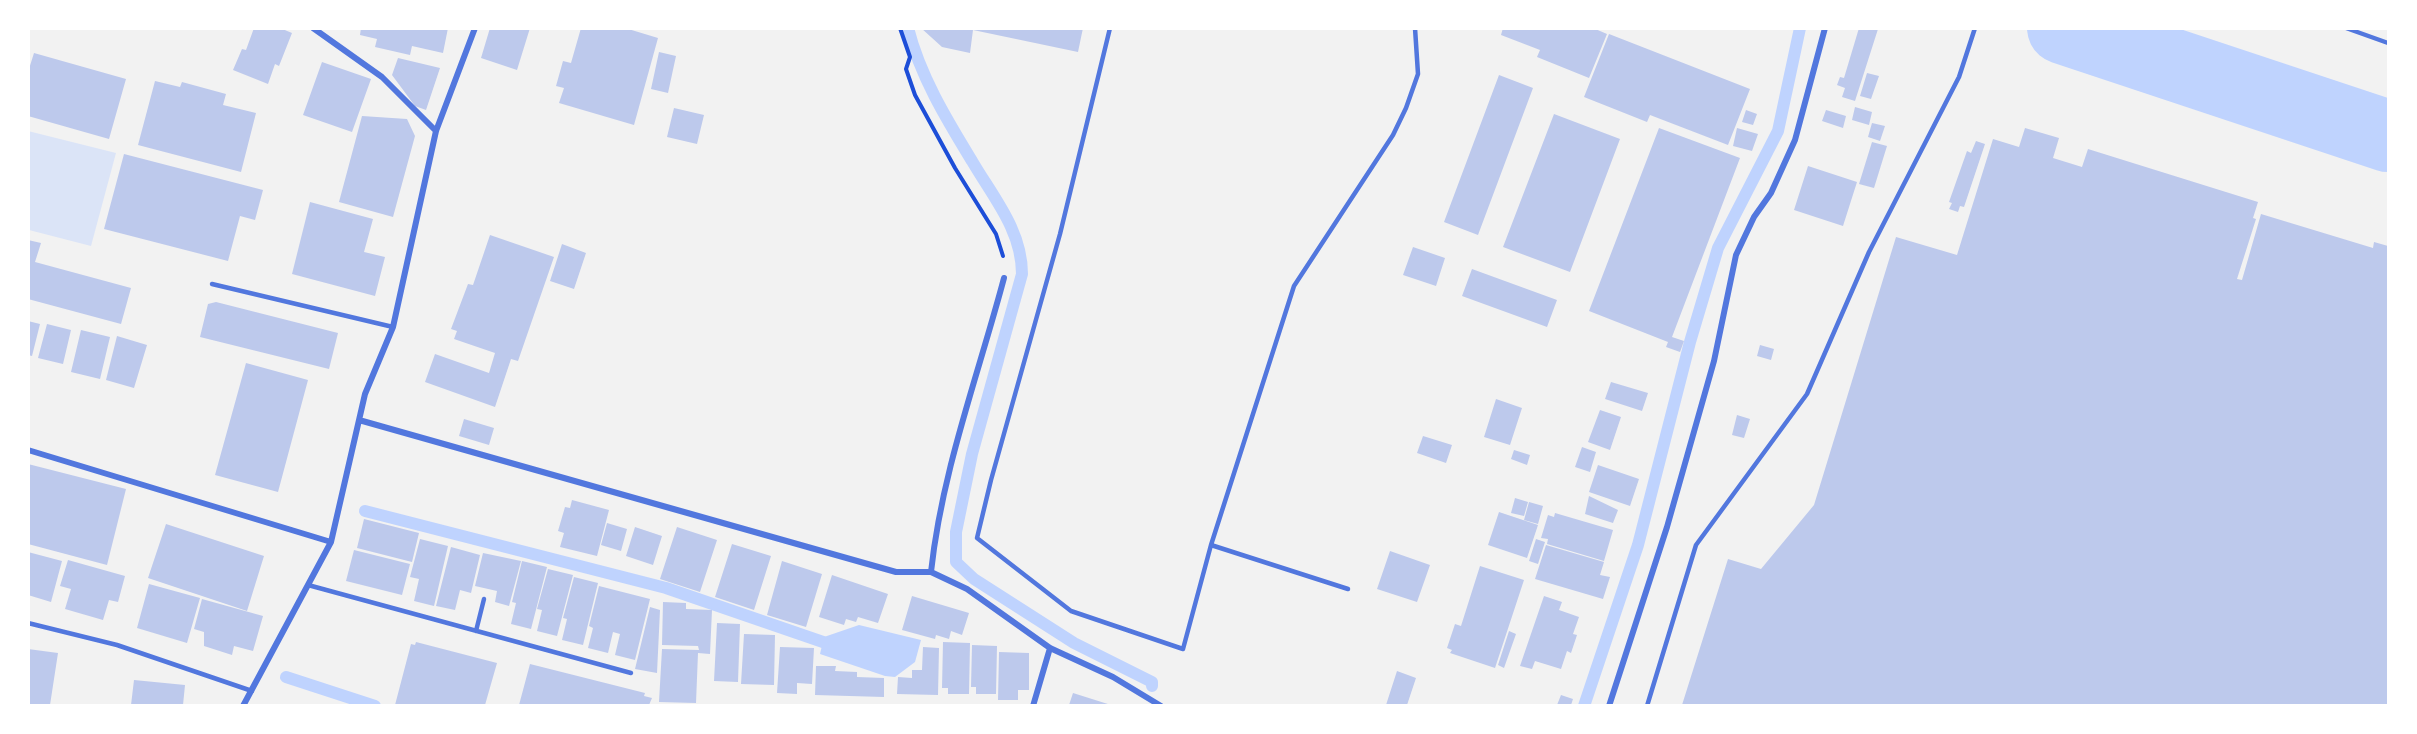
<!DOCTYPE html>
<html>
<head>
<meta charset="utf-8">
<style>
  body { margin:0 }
  #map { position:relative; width:2417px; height:734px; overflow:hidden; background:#f2f2f2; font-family:"Source Serif 4",serif }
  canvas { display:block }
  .frame { position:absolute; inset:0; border:30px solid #fff; pointer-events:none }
</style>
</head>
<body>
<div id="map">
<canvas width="2417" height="734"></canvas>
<div class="frame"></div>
</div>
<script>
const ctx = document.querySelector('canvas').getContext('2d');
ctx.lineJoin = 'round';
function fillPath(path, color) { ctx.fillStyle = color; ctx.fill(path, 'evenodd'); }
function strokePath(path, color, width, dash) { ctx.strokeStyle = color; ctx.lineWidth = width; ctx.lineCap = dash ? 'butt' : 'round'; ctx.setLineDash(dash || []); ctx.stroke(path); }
fillPath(new Path2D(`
  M 28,131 L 116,153 L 91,246 L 29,230 Z`), '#dbe4f7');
fillPath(new Path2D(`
  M 859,625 L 921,640 L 915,662 L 895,677 L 885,676 L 820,654 L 824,637 Z`), '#bfd3fe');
strokePath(new Path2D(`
  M 908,28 C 920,76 947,120 972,161 C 993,197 1022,230 1022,274 L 972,454 L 956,532 L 956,562 L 974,579 L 1074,643 L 1152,682 L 1152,686
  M 365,511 L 666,588 L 823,642
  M 286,677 L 375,706
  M 1584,706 L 1638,545 L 1690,342 L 1718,248 L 1778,131 L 1800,28`), '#bfd3fe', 12);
strokePath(new Path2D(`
  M 2063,28 L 2388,136`), '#bfd3fe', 72);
fillPath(new Path2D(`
  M 254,28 L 280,28 L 292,33 L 279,66 L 275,64 L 268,84 L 233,70 L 242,49 L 246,50 Z
  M 361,28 L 448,28 L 443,53 L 412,46 L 410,55 L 375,47 L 377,39 L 360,35 Z
  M 490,28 L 530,28 L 517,70 L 481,58 Z
  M 581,28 L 625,28 L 658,38 L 634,125 L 559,103 L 564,88 L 556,86 L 563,61 L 571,63 Z
  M 921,28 L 1083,28 L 1078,52 L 973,30 L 970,53 L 942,47 Z
  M 1503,28 L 1593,28 L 1607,34 L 1589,78 L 1537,57 L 1540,50 L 1501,35 Z
  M 1859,28 L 1878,29 L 1855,101 L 1842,97 L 1845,88 L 1837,85 L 1840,77 L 1844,78 Z
  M 1609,34 L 1750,89 L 1728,145 L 1650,115 L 1647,122 L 1584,97 Z
  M 659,52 L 676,56 L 668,93 L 651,89 Z
  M 34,53 L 126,79 L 109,139 L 28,116 L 28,72 Z
  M 398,58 L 440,68 L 426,110 L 415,106 L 392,75 Z
  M 322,62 L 371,79 L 352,132 L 303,115 Z
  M 1867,73 L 1879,76 L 1871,99 L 1860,96 Z
  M 1499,75 L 1533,88 L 1478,235 L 1444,222 Z
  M 155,81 L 180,87 L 182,82 L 226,94 L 223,105 L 256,113 L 241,172 L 138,145 Z
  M 1855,107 L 1872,112 L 1869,125 L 1852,120 Z
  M 674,108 L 704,115 L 697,144 L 667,137 Z
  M 1746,110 L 1757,114 L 1753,125 L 1742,122 Z
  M 1826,110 L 1846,116 L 1843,128 L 1822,121 Z
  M 1554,114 L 1620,139 L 1570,272 L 1503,247 Z
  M 362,116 L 407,119 L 415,136 L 393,217 L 339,202 Z
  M 1872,123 L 1885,126 L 1880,141 L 1868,137 Z
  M 1659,128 L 1740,158 L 1672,337 L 1684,341 L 1680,352 L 1666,347 L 1668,342 L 1589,311 Z
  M 1737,128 L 1758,134 L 1752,151 L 1733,146 Z
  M 2025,128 L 2059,138 L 2053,158 L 2082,167 L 2088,149 L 2258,202 L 2253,218 L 2256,219 L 2237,279 L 2242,280 L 2261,214 L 2373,248 L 2374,242 L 2388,246 L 2388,705 L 1682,705 L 1728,559 L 1761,569 L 1814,505 L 1896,237 L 1957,255 L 1993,139 L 2019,147 Z
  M 1976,141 L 1985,144 L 1964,207 L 1960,206 L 1958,212 L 1949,209 L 1952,203 L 1949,202 L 1967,151 L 1971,153 Z
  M 1872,142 L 1887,146 L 1874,188 L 1859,184 Z
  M 124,154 L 263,190 L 255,220 L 240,216 L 228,261 L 104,229 Z
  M 1808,166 L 1857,182 L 1843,226 L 1794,210 Z
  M 310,202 L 373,219 L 364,252 L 385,257 L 375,296 L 292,274 Z
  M 490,235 L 554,257 L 518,361 L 511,359 L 495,407 L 425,382 L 435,354 L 489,373 L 495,353 L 454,339 L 457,331 L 451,329 L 468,284 L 473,285 Z
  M 28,240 L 41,243 L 35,262 L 131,288 L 121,324 L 28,299 Z
  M 562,244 L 586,253 L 574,289 L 550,281 Z
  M 1413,247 L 1445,258 L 1436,286 L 1403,275 Z
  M 1472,269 L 1557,300 L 1547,327 L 1462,296 Z
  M 216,302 L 338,333 L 329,369 L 200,337 L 208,304 Z
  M 28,321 L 40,324 L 32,356 L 28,355 Z
  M 47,324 L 71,330 L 63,364 L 38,358 Z
  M 81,330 L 110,337 L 100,379 L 71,372 Z
  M 117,336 L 147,345 L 134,388 L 106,380 Z
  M 1760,345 L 1774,349 L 1771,360 L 1757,356 Z
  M 246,363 L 308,380 L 278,492 L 215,475 Z
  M 1611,382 L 1648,393 L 1642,411 L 1605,399 Z
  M 1496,399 L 1522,408 L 1510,445 L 1484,437 Z
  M 1600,410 L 1621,417 L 1610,450 L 1588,442 Z
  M 1737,415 L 1750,419 L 1744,438 L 1732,435 Z
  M 464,419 L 494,428 L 489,445 L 459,436 Z
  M 1423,436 L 1452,445 L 1446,463 L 1417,453 Z
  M 1582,447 L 1596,452 L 1590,472 L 1575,467 Z
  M 1514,450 L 1530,455 L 1527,465 L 1511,459 Z
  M 28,464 L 126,489 L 107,565 L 28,544 Z
  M 1598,465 L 1639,479 L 1630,506 L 1589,492 Z
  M 1589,496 L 1618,510 L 1613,523 L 1585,514 Z
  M 1515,498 L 1528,502 L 1524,516 L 1511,513 Z
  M 572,500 L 609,510 L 597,556 L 560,547 L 564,533 L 558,531 L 565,507 L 570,508 Z
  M 1529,502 L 1543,506 L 1538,524 L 1524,520 Z
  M 1499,512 L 1538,525 L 1527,558 L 1488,545 Z
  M 1555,513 L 1613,530 L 1604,561 L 1547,544 L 1548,539 L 1541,538 L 1548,515 L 1554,517 Z
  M 364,519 L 419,533 L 412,562 L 357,548 Z
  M 607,523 L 627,529 L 621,551 L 601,545 Z
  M 166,524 L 264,556 L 247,611 L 148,578 Z
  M 635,527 L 662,536 L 653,565 L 626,556 Z
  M 677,527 L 717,540 L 700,592 L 660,579 Z
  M 420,539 L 448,546 L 434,606 L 414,601 L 419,579 L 410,577 Z
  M 1536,539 L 1545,542 L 1538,564 L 1529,561 Z
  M 732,544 L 771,556 L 754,610 L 715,597 Z
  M 1546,545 L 1604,562 L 1600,575 L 1610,577 L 1603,599 L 1535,579 Z
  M 451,547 L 480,555 L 471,593 L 460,590 L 455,610 L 436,606 Z
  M 354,550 L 410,564 L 402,595 L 346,581 Z
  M 1390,551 L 1430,565 L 1417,602 L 1377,589 Z
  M 28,552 L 62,561 L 51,602 L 28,595 Z
  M 483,553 L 521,561 L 509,606 L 495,602 L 497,591 L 475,586 Z
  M 68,560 L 125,576 L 118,602 L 109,600 L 103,620 L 65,609 L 71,589 L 60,586 Z
  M 522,561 L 547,567 L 531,629 L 511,624 L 516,603 L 512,602 Z
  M 782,561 L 822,574 L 806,627 L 767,615 Z
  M 1480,566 L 1524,580 L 1495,668 L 1450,653 L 1452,650 L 1447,648 L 1455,624 L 1461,626 Z
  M 548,569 L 573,575 L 557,636 L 537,631 L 542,610 L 537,609 Z
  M 832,575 L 888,594 L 878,623 L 858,617 L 856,622 L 846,619 L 844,625 L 819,617 Z
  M 574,577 L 598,583 L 583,645 L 562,640 L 567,619 L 563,618 Z
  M 149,584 L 200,598 L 187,643 L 137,628 Z
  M 599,586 L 650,599 L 635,660 L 615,655 L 620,634 L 613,632 L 608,653 L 588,648 L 593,628 L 589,626 Z
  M 912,596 L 969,613 L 962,635 L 951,631 L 949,639 L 936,635 L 935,639 L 902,630 Z
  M 1544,596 L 1562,602 L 1559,610 L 1579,617 L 1573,634 L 1577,635 L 1571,653 L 1567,651 L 1561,669 L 1535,661 L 1532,669 L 1520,666 Z
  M 202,599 L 263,616 L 253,651 L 234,646 L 232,655 L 204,646 L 204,632 L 194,629 Z
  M 663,602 L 686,603 L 686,609 L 712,610 L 710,654 L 698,653 L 696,703 L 659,702 L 662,649 L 699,650 L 698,646 L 662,645 Z
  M 650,607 L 660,610 L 657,673 L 635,669 Z
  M 717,623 L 740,624 L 738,682 L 714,681 Z
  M 1509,631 L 1516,634 L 1504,668 L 1498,665 Z
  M 744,634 L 775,635 L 774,685 L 741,684 Z
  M 416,642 L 497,663 L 485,705 L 395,705 L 411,644 L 415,645 Z
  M 943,642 L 970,643 L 969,694 L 948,694 L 948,688 L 942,688 Z
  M 972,645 L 997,646 L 996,694 L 976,694 L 976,687 L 971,687 Z
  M 780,647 L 814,648 L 812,684 L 797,683 L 797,694 L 777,693 Z
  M 923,647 L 939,648 L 938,695 L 897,694 L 898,677 L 912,678 L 912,670 L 922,670 Z
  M 28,649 L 58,653 L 50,705 L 28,705 Z
  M 999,652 L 1029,653 L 1029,690 L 1018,690 L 1018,700 L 998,700 Z
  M 530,664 L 645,693 L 644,696 L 652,698 L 649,705 L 519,705 Z
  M 816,666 L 836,666 L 835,671 L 857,672 L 857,677 L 884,678 L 884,697 L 815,695 Z
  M 1397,671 L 1416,678 L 1407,705 L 1386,705 Z
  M 134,680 L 185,685 L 183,705 L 131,705 Z
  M 1073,693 L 1111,705 L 1069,705 Z
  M 1561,695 L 1573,699 L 1571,705 L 1557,705 Z`), '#bdc9ec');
strokePath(new Path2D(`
  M 900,28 L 910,57 L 906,69 L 915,95 L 955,168 L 996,234 L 1003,256`), '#1d4ed8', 4);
strokePath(new Path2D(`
  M 1110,28 L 1060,234 L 991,480 L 977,538 L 1071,611 L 1183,649 L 1211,545
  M 2346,28 L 2388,43
  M 212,284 L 393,327
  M 308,585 L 631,673
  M 1348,589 L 1211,545 L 1294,286 L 1393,135 L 1406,108 L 1418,74 L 1415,28
  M 28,623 L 117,645 L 252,691
  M 476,631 L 484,599
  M 1647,706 L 1696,545 L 1807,394 L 1869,252 L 1959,77 L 1975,28`), '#5277de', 4.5);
strokePath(new Path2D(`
  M 313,28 L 382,77 L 436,131
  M 359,420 L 896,572 L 931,572 L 967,589 L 1050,648 L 1113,677 L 1161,706
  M 28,450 L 331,542
  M 931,572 C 942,470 978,376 1004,278
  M 243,706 L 331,542 L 365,394 L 393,327 L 436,131 L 475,28
  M 1033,706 L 1050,648
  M 1609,706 L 1667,527 L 1714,361 L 1736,255 L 1754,217 L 1771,193 L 1795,140 L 1825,28`), '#5277de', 6);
</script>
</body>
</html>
